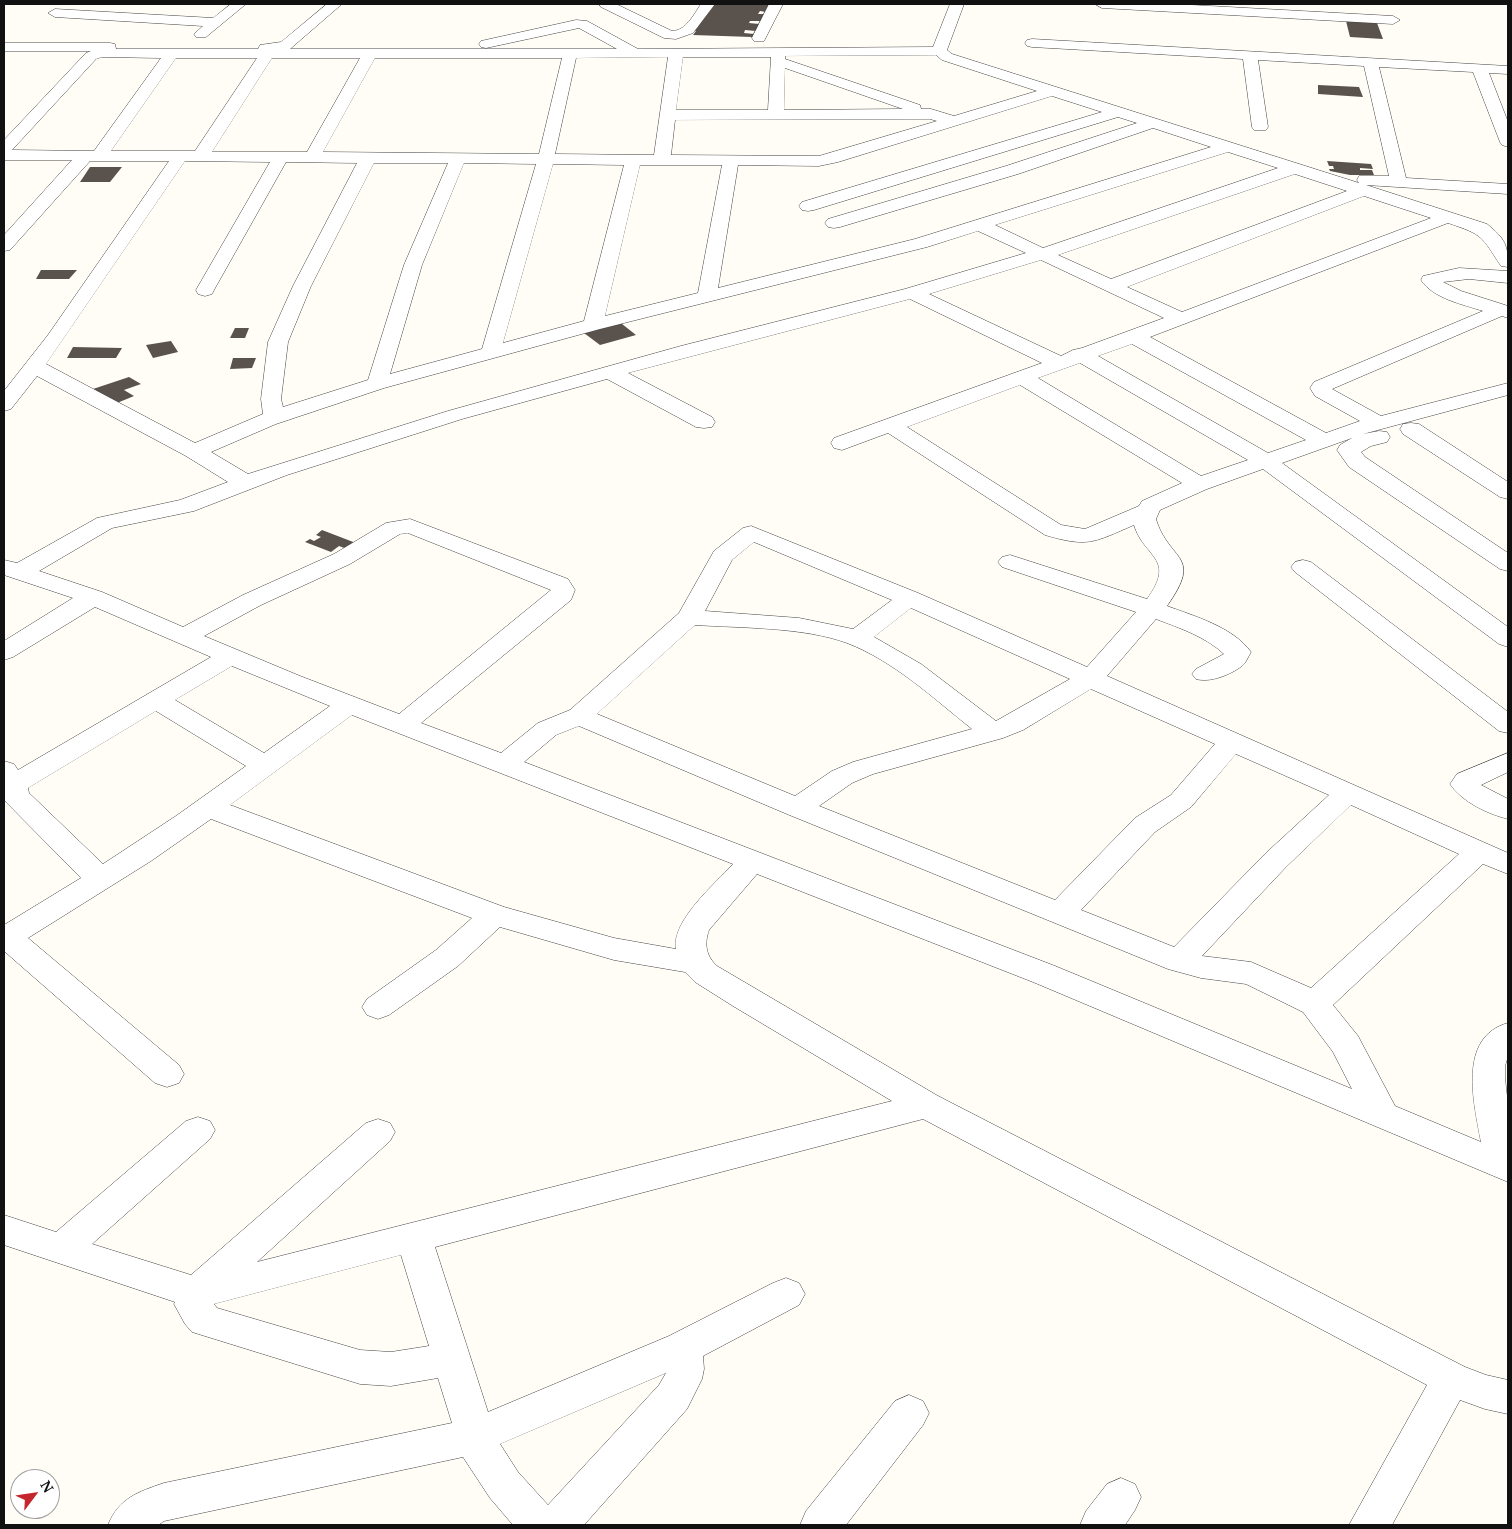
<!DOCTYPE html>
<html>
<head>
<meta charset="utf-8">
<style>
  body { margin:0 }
  #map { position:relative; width:1512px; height:1529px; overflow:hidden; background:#fffdf5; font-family:"Noto Serif",serif }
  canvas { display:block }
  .frame { position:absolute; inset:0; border:5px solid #111; pointer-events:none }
  .north { position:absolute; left:10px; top:1469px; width:50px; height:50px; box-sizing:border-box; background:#fff; border:1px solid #a0a0a0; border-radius:50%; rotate:59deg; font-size:14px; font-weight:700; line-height:20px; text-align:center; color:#111 }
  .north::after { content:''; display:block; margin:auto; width:18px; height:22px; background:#c4262e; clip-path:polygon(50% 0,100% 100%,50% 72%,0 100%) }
</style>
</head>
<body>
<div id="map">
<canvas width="1512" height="1529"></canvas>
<div class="frame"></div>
<div class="north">N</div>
</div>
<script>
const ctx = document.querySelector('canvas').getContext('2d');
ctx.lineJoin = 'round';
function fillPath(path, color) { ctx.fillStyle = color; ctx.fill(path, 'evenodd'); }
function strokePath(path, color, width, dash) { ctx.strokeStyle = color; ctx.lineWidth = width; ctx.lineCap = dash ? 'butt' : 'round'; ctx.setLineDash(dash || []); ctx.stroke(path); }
fillPath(new Path2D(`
  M 712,4 L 770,4 L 766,12 L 760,11 L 758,14 L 764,14 L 761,21 L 750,21 L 749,23 L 759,24 L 756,31 L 745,30 L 744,33 L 754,34 L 752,37 L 693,35 L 696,31 L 692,30 L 694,28 L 697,28 Z
  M 1346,21 L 1377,23 L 1383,39 L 1350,37 Z
  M 1318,85 L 1359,87 L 1363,97 L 1318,94 Z
  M 1327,161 L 1371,164 L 1373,169 L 1360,168 L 1360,170 L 1372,170 L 1374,175 L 1350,175 L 1330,171 L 1329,169 L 1334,169 L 1333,166 L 1329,166 Z
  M 90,167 L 122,167 L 110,182 L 80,182 Z
  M 41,270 L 77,270 L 69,279 L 36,279 Z
  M 617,320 L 636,335 L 600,345 L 580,330 Z
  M 235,328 L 249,328 L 245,338 L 230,338 Z
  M 171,341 L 178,352 L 153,358 L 146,345 Z
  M 73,347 L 122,348 L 116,358 L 67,358 Z
  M 233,358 L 256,358 L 252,368 L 230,369 Z
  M 129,377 L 141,384 L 124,390 L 134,396 L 117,403 L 93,389 Z
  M 322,530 L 361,545 L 352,551 L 339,546 L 331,552 L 305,542 L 310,539 L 314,541 L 321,537 L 316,535 Z`), '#5a524d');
const minor = new Path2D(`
  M 231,4 L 246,4 L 206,37 L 196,37 L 194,34 L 203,26 L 55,17 L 48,13 L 55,9 L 213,18 Z
  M 327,4 L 342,4 L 290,49 L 617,49 L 579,28 L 486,48 L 481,47 L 479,44 L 481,41 L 576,20 L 587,21 L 638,49 L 933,47 L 950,4 L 964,4 L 947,50 L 952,54 L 1359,183 L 1357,180 L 1359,176 L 1389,176 L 1364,66 L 1258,60 L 1268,127 L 1266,130 L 1254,130 L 1252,127 L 1243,59 L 1032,47 L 1027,46 L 1025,43 L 1027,40 L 1032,39 L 1508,66 L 1508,74 L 1489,73 L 1508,122 L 1508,147 L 1502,145 L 1500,142 L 1473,72 L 1379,67 L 1406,178 L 1508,184 L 1508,194 L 1366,185 L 1487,224 C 1505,239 1508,244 1508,267 L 1501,266 C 1481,236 1484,235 1448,223 L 1150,337 L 1326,433 L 1360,421 L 1315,396 L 1310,388 L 1314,382 L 1483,311 C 1462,304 1434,299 1421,280 L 1423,276 L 1459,268 L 1508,271 L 1508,283 L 1469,279 L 1443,282 L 1461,291 L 1508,306 L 1508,318 L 1502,316 L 1332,389 L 1381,416 L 1508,383 L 1508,395 L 1363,434 L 1379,431 L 1387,432 L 1390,437 L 1387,442 L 1371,446 L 1361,452 L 1365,457 L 1508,553 L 1508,571 L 1500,569 L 1349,467 L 1337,450 L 1340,445 L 1352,438 L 1282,463 L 1508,627 L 1508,647 L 1499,644 L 1263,469 L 1207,489 L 1160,510 L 1156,519 C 1169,562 1204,554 1167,606 C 1194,616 1233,627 1251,652 C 1248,657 1246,663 1242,666 C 1230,675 1210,683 1196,679 L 1192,674 L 1196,669 L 1224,654 C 1206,637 1180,628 1156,619 L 1107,676 L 1508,853 L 1508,874 L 1483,864 L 1333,1005 L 1358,1036 L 1395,1106 L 1481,1142 C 1474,1104 1457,1037 1508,1023 L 1508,1056 L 1505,1066 L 1505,1078 L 1508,1105 L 1508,1182 L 1033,982 L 757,874 L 709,930 C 704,944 706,956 717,966 L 938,1096 L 1465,1367 L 1486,1375 L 1508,1380 L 1508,1414 L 1485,1409 L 1460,1400 L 1392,1525 L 1349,1525 L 1427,1385 L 923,1119 L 435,1247 L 488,1412 L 669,1336 L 773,1283 L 786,1278 L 799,1283 L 805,1294 L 799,1305 L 703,1356 L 704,1369 L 702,1379 L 687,1409 L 584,1525 L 513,1525 L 490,1498 L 463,1457 L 164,1521 L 158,1525 L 108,1525 C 119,1498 138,1492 164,1483 L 452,1423 L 438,1378 L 391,1386 L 360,1384 L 192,1332 L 185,1324 L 174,1304 L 175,1302 L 4,1245 L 4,1215 L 56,1232 L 186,1121 L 198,1117 L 210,1121 L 215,1130 L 210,1139 L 92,1244 L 191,1275 L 366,1123 L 378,1119 L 390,1123 L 395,1132 L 390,1141 L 257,1262 L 892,1101 L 733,1006 L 695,982 L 685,972 L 614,960 L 500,927 L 458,966 L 389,1015 L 378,1019 L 367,1015 L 362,1007 L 367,999 L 436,950 L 472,918 L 211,819 L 151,861 L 28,938 L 179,1065 L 184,1074 L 179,1083 L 167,1087 L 155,1083 L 4,951 L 4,925 L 81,878 L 6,802 L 4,799 L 4,761 L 14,764 L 18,770 L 211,657 L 95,607 L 13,657 L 4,660 L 4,641 L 73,598 L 4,575 L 4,560 L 17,563 L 97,518 L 180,500 L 228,482 L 186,456 L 37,376 L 11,409 L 4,411 L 4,391 L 48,335 L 169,161 L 90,161 L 10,250 L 4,251 L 4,235 L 72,160 L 4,160 L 4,140 L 86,53 L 91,51 L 4,51 L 4,43 L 110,43 L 115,44 L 116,49 L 258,49 L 260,45 L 281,42 ZM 936,55 L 942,60 L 1037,91 L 954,116 L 931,109 L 921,109 L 920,105 L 785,59 L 785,56 ZM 102,57 L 161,58 L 94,151 L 12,150 L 96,59 ZM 668,57 L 654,155 L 555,154 L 576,58 ZM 683,57 L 771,57 L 768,110 L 676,110 ZM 176,58 L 257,58 L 195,151 L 111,151 ZM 272,58 L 360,58 L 307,152 L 212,152 ZM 375,58 L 562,58 L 539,154 L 323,152 ZM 785,68 L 903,109 L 784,110 ZM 1052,96 L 1102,112 L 802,202 L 799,206 L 802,210 L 808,211 L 814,210 L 1118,117 L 1137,123 L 1006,166 L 828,219 L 825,223 L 828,227 L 834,228 L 840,227 L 1018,174 L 1153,128 L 1211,147 L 915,239 L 718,288 L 738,165 L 819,166 L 838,162 ZM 930,119 L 937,121 L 819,156 L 671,155 L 675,120 ZM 1228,152 L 1278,168 L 1043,248 L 995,225 ZM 185,161 L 270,162 L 196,290 L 198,294 L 205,296 L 212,294 L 214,290 L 286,162 L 357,163 L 293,286 L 268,342 L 261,399 L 263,414 L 195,443 L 46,364 ZM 374,163 L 448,163 L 404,265 L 368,380 L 283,407 L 281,399 L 288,342 L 311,286 ZM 464,163 L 536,164 L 482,349 L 390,374 L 422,265 ZM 553,164 L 624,165 L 584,321 L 503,343 ZM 640,165 L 722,165 L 698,293 L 605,316 ZM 1295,174 L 1347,191 L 1111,279 L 1058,255 ZM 1364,196 L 1431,218 L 1182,312 L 1127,287 ZM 978,231 L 1026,253 L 905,289 L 681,346 L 448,411 L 248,474 L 211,452 L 276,424 L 384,388 L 600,329 L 927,247 ZM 1041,260 L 1164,318 L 1082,348 L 1073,350 L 1061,356 L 929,294 ZM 910,299 L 1042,363 L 834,438 L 831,443 L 834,448 L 842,450 L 888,433 L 1045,535 C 1089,548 1094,542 1134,525 C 1144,558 1177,558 1147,599 L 1010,555 L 1002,557 L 998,562 L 1002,567 L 1136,612 L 1087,667 L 918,593 L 751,526 L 743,528 L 714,551 L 679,613 L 570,710 L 538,723 L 501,753 L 421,723 L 571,600 L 575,590 L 568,579 L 410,519 L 386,523 L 334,554 L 243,595 L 183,627 L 102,592 L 39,571 L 112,528 L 194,511 L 287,475 L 462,419 L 607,379 L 696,427 L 704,428 L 712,427 L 715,422 L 712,417 L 628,373 ZM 1132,344 L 1306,440 L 1268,453 L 1098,356 ZM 1080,363 L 1248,460 L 1201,476 L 1038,378 ZM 1020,385 L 1182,483 L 1142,501 L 1139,506 L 1085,529 L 1061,525 L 907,427 ZM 408,533 L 551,590 L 399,714 L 300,676 L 204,636 L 261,605 L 350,564 L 400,534 ZM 754,542 L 892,600 L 853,629 L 799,618 L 705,611 L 732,560 ZM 911,608 L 1070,679 L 996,721 L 921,664 L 874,637 ZM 695,625 C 741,628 804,627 847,643 C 894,661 933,698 972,729 L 853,762 L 832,771 L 795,796 L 597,714 ZM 232,666 L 330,706 L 264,753 L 175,700 ZM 1091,689 L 1215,744 L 1171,795 L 1135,818 L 1055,900 L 819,806 L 852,783 L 873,774 L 1003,738 L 1023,730 ZM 156,711 L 246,766 L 176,816 L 103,864 L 29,793 L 28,788 ZM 352,715 L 733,864 C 715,884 671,921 676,949 L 614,938 L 504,907 L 230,805 ZM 579,726 L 787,814 L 1168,969 L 1201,978 L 1246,984 L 1303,1012 L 1333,1052 L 1352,1089 L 1055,966 L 524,762 L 556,735 ZM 1236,754 L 1329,795 L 1266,853 L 1174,947 L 1081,910 L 1155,832 L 1191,807 ZM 1351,805 L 1459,854 L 1311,988 L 1251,962 L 1202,956 L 1286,867 ZM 401,1255 L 429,1346 L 391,1352 L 360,1350 L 217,1308 L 214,1304 ZM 666,1373 L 659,1385 L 548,1505 L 518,1472 L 500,1444 Z
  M 599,4 L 616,4 L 672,31 C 686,31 694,14 701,4 L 715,4 L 693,33 L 676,39 L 664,38 L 601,7 Z
  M 769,4 L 783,4 L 764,41 L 754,41 L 752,38 Z
  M 1095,4 L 1173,4 L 1393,16 L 1400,20 L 1393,24 L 1102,8 Z
  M 1411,423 L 1419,424 L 1508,482 L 1508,499 L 1500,497 L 1403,434 L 1400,429 L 1403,424 Z
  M 1303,560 L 1311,562 L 1508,712 L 1508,733 L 1499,731 L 1295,572 L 1291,567 L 1295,562 Z
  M 1508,753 L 1508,772 L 1481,785 L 1508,799 L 1508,819 C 1488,814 1462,802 1450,784 L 1457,774 Z
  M 909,1395 L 923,1401 L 929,1413 L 923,1425 L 846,1525 L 800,1525 L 806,1511 L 895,1401 Z
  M 1121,1478 L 1135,1484 L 1141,1497 L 1135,1510 L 1125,1525 L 1080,1525 L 1086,1511 L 1107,1484 Z`);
strokePath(minor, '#444', 1);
fillPath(minor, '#fff');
</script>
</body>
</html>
